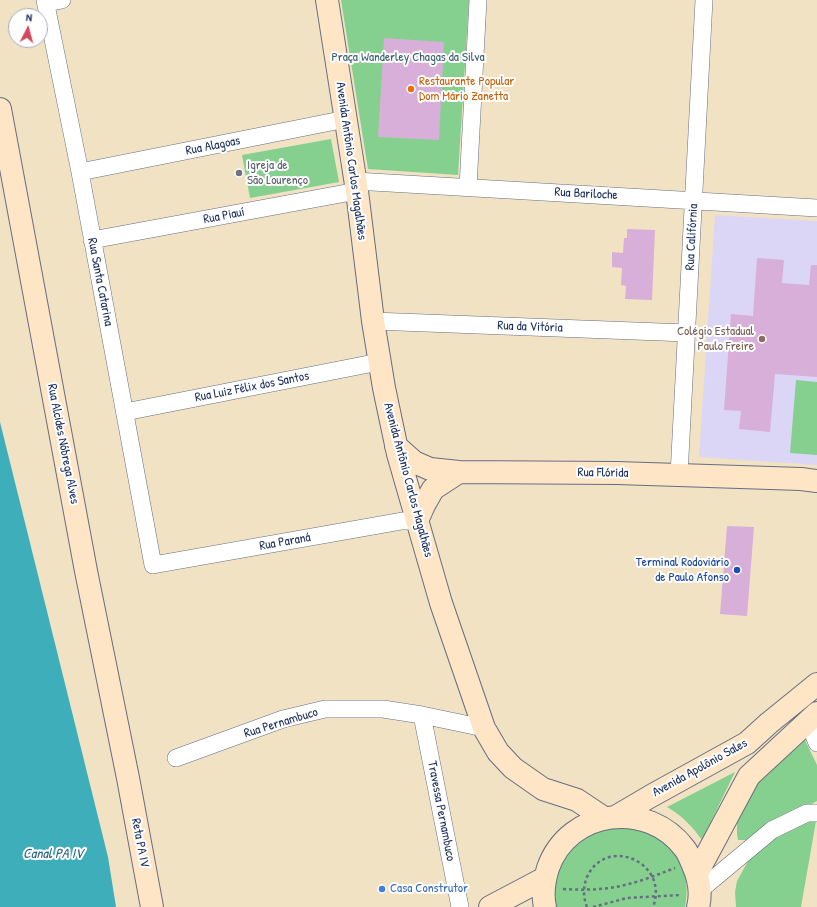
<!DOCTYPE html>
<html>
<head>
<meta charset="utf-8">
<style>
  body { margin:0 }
  #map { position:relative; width:817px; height:907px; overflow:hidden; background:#f1e2c4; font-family:"Patrick Hand",sans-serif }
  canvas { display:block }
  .north { position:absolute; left:8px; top:8px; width:40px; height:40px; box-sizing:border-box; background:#fff; border:1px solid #a4acbf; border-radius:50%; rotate:6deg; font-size:11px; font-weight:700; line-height:16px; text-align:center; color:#1b2f5e }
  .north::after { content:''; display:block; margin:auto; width:14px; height:18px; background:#d1495b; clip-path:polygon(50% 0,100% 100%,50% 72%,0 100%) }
</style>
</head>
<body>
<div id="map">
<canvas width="817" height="907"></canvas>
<div class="north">N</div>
</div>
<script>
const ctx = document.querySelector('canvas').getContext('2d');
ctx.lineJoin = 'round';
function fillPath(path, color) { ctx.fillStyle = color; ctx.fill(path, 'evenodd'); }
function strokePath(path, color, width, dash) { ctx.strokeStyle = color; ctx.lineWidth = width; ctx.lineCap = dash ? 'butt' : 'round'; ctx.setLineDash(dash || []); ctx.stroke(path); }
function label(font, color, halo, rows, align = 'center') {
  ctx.font = font + ' "Patrick Hand",sans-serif'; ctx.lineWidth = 4; ctx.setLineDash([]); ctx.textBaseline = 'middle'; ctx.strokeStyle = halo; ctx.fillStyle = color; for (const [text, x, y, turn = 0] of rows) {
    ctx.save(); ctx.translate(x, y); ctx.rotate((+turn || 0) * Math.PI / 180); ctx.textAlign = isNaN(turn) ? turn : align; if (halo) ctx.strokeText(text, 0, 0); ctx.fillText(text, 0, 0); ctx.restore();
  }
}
fillPath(new Path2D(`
  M 715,215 L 817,221 L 817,465 L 699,457 Z`), '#dcd6f6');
fillPath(new Path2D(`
  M 341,0 L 469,0 L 458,175 L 368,169 Z
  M 331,139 L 339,182 L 250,198 L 242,155 Z
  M 796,380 L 817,382 L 817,455 L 790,453 Z
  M 803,736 L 817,765 L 817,801 L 748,840 L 738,840 L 737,834 L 737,819 L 742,796 Z
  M 735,772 L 702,840 C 693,827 680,814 667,807 Z
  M 816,821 L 801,907 L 736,907 L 735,892 L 737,881 L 752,854 L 771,838 L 803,822 Z
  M 615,825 C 622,826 629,826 636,827 C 640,828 644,830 648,832 C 678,845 692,875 685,907 L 556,907 L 554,883 L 561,862 L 574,844 L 593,831 Z`), '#85d08e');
fillPath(new Path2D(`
  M 0,422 L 108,857 L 116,907 L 0,907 Z`), '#3eaeba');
fillPath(new Path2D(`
  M 384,38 L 444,42 L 439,140 L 378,137 Z
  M 627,229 L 655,230 L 652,300 L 625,299 L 626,286 L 621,285 L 622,268 L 612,267 L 612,252 L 623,253 L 624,238 L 627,238 Z
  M 757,258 L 784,260 L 782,283 L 809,285 L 811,265 L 817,265 L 817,377 L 775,374 L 770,432 L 739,429 L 741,411 L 724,410 L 731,314 L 753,316 Z
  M 727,526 L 754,527 L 747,616 L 720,614 Z`), '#d8afd8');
const street = new Path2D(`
  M 45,0 L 80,172 L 153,565 L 402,521 L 417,521
  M 46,3 L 62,0
  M 80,172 L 346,119
  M 355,181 L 817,208
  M 468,187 L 478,0
  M 92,240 L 357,191
  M 373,321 L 687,333
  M 125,412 L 379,362
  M 679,475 L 704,0
  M 422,715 L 460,907
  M 808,720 L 817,743
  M 176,758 L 283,719 L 325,709 L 383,709 L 422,715 L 484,728
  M 700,890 L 772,830 L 807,813 L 817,813`);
const secondary = new Path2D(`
  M 327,0 L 357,191 L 373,321 L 384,388 L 398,454 L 441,603 L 484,728 L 498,752 L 513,768 L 543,789 L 577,800 L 604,818
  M 0,109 L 86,571 L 128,778 L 152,907
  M 396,446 L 414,462 L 430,469 L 459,472 L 617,473 L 801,479 L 817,481
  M 417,521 L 424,505 L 433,489 L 459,472
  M 617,816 L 651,796 L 747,743 L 769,723 L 817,684
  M 697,873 L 749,776 L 817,713
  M 490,907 L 545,878
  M 545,907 C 542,894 544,881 548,868 C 569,809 648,799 685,849 C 688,853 690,858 692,863 C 698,876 702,892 698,907`);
strokePath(street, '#666e82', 18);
strokePath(secondary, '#666e82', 24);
strokePath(new Path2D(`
  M 563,889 C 579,890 594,890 609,888 C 632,885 654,876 675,868
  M 587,907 C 583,897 583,887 587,877 C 606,835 670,862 653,907
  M 593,907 L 627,898 L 681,895`), '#666e82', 2.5, [3, 3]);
strokePath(street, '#fff', 17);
strokePath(secondary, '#fee5c5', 22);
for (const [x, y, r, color] of [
  [411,89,4,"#e8710a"],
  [239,173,4,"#6b7280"],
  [762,339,4,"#8d6e63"],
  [737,570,4,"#1a4fb4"],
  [382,889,4,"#3f7fe0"]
]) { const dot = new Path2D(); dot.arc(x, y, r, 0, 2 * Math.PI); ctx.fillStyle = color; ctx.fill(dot); strokePath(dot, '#fff', 1.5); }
label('13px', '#3b5f6c', '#fff', [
  ["Praça Wanderley Chagas da Silva",408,58]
]);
label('13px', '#c56008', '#fff', [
  ["Restaurante Popular",419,82],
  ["Dom Mário Zanetta",419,97]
], 'left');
label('13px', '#1b2f5e', '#fff', [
  ["Rua Alagoas",213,146,-11],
  ["Avenida Antônio Carlos Magalhães",351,161,82],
  ["Rua Bariloche",586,194,3],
  ["Rua Piauí",224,216,-11],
  ["Rua Califórnia",692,237,-87],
  ["Rua Santa Catarina",100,282,79],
  ["Rua da Vitória",530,327,2],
  ["Rua Luiz Félix dos Santos",252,387,-11],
  ["Rua Alcides Nóbrega Alves",63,444,79],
  ["Rua Flórida",603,473,1],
  ["Avenida Antônio Carlos Magalhães",408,480,75],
  ["Rua Paraná",285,542,-10],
  ["Rua Pernambuco",281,723,-17],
  ["Avenida Apolônio Sales",700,768,-29],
  ["Travessa Pernambuco",441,811,79],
  ["Reta PA IV",140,843,79]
]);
label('13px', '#5b616d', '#fff', [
  ["Igreja de",247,166],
  ["São Lourenço",247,181]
], 'left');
label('13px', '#785e54', '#fff', [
  ["Colégio Estadual",754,332],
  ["Paulo Freire",754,347]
], 'right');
label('13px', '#164399', '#fff', [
  ["Terminal Rodoviário",729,563],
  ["de Paulo Afonso",729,578]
], 'right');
label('13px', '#366cbe', '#fff', [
  ["Casa Construtor",390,889]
], 'left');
label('italic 14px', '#296283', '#fff', [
  ["Canal PA IV",53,854]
]);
</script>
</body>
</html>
